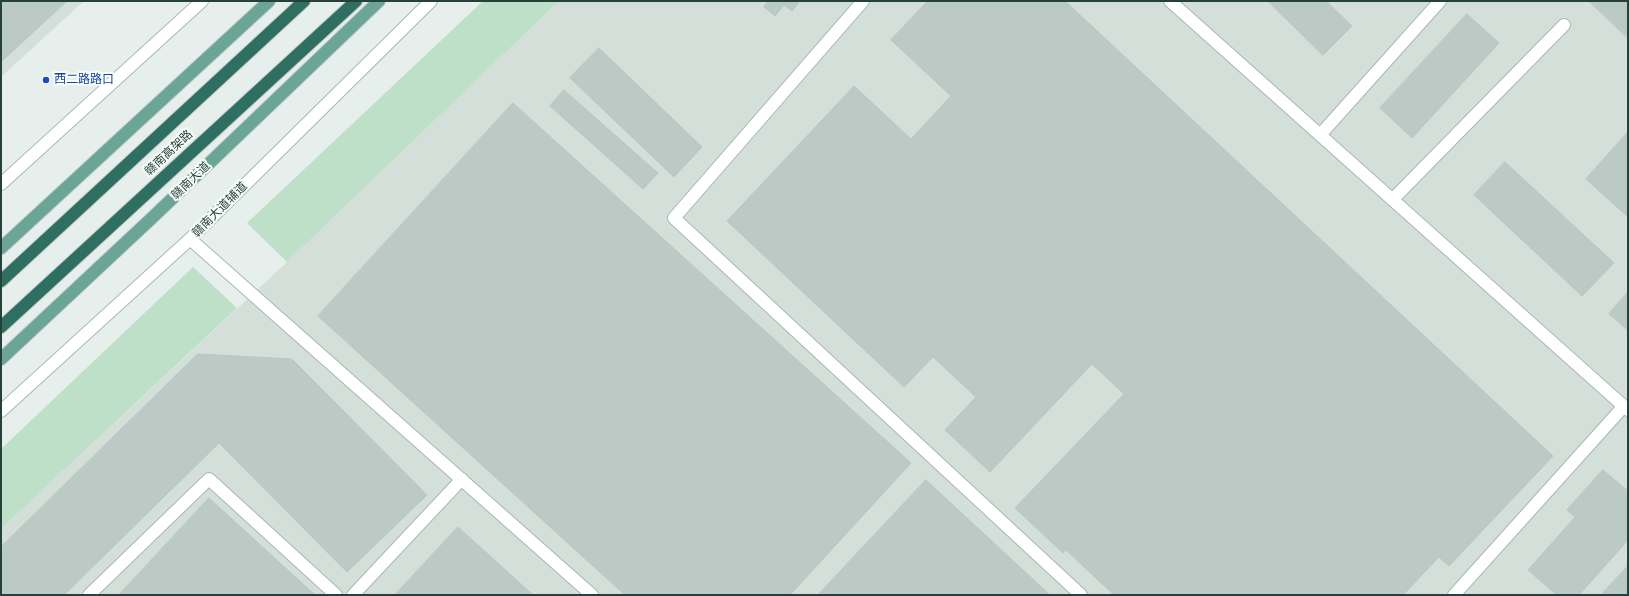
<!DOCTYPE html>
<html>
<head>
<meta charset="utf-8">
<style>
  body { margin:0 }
  #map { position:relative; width:1629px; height:596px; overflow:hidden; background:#e6efeb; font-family:Arial,sans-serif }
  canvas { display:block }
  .frame { position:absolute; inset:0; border:2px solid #24423a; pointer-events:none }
</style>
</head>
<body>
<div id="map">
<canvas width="1629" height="596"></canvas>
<div class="frame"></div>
</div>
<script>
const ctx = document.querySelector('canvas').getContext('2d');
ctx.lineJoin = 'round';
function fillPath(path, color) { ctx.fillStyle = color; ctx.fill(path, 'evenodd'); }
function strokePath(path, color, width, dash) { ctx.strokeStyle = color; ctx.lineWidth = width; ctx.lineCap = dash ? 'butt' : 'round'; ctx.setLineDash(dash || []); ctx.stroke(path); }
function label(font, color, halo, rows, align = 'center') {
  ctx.font = font + ' Arial,"Noto Sans SC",sans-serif'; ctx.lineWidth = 4; ctx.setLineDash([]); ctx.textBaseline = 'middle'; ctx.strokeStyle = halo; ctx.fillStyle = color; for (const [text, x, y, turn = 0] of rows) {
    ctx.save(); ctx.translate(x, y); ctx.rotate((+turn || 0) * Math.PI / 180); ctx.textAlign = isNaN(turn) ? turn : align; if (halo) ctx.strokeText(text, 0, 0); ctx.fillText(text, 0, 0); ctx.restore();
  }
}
fillPath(new Path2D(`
  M 1,1 L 84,1 L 1,77 Z
  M 559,1 L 1628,1 L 1628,595 L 1,595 L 1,529 L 287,262 Z`), '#d4dfda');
fillPath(new Path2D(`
  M 483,1 L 559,1 L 287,262 L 247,223 Z
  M 193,267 L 237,308 L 1,529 L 1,449 Z`), '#bfe0c8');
const building = new Path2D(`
  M 1,1 L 67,1 L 1,62 Z
  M 768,1 L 800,1 L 792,11 L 784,5 L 775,16 L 764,7 Z
  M 928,1 L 1065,1 L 1553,456 L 1449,566 L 1439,557 L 1403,595 L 1114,595 L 1066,550 L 1063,553 L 1015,508 L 1124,394 L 1092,364 L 990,472 L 945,430 L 976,397 L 933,357 L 904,387 L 727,221 L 854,86 L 911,139 L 951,96 L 891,40 Z
  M 1268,1 L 1326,1 L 1352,26 L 1323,55 Z
  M 1589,1 L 1628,1 L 1628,38 Z
  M 1467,14 L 1499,43 L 1412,138 L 1380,108 Z
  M 599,48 L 702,147 L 674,177 L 570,78 Z
  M 564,90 L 658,173 L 643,189 L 550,106 Z
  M 513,103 L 911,463 L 790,595 L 625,595 L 318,316 Z
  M 1628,132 L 1628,217 L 1586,179 Z
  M 1505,162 L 1614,263 L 1582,296 L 1474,195 Z
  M 1628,292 L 1628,330 L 1609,314 Z
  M 198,354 L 292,359 L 427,495 L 347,572 L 219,443 L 64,595 L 1,595 L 1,547 Z
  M 1603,470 L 1628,491 L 1628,540 L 1579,595 L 1557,595 L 1528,570 L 1575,517 L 1567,510 Z
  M 926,480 L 1050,595 L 818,595 Z
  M 209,498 L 315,595 L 119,595 Z
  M 458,527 L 533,595 L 395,595 Z
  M 1628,566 L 1628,595 L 1605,595 L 1603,593 Z`);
fillPath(building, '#bbcac4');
strokePath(building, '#b8c9c2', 1);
const minor = new Path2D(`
  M 863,1 L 674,218 L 1081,595
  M 1170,1 L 1628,410
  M 1320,135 L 1440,1
  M 1,184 L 202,1
  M 1393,199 L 1564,25
  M 190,239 L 592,595
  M 1,411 L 190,239 L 431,1
  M 89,595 L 209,479 L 336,595
  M 353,595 L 462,479
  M 1454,595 L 1624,406`);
const major = new Path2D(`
  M 1,248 L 269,1
  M 1,359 L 154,216 L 379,1`);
const highway = new Path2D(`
  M 1,281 L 304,1
  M 1,327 L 356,1`);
strokePath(minor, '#a8b8b2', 14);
strokePath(major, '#c2cac8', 14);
strokePath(highway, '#c2cac8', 14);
strokePath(minor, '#fff', 12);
strokePath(major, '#6aa596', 12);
strokePath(highway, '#2f6f62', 12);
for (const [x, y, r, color] of [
  [46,80,4,"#1a4fb4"]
]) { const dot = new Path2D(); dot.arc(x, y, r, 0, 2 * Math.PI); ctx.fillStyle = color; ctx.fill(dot); strokePath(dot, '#f7fbf9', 1.5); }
label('12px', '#164399', '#f7fbf9', [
  ["西二路路口",54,80]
], 'left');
label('12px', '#24423a', '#f7fbf9', [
  ["赣南高架路",169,153,-43],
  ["赣南大道",191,181,-44],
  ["赣南大道辅道",220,210,-45]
]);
</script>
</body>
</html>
